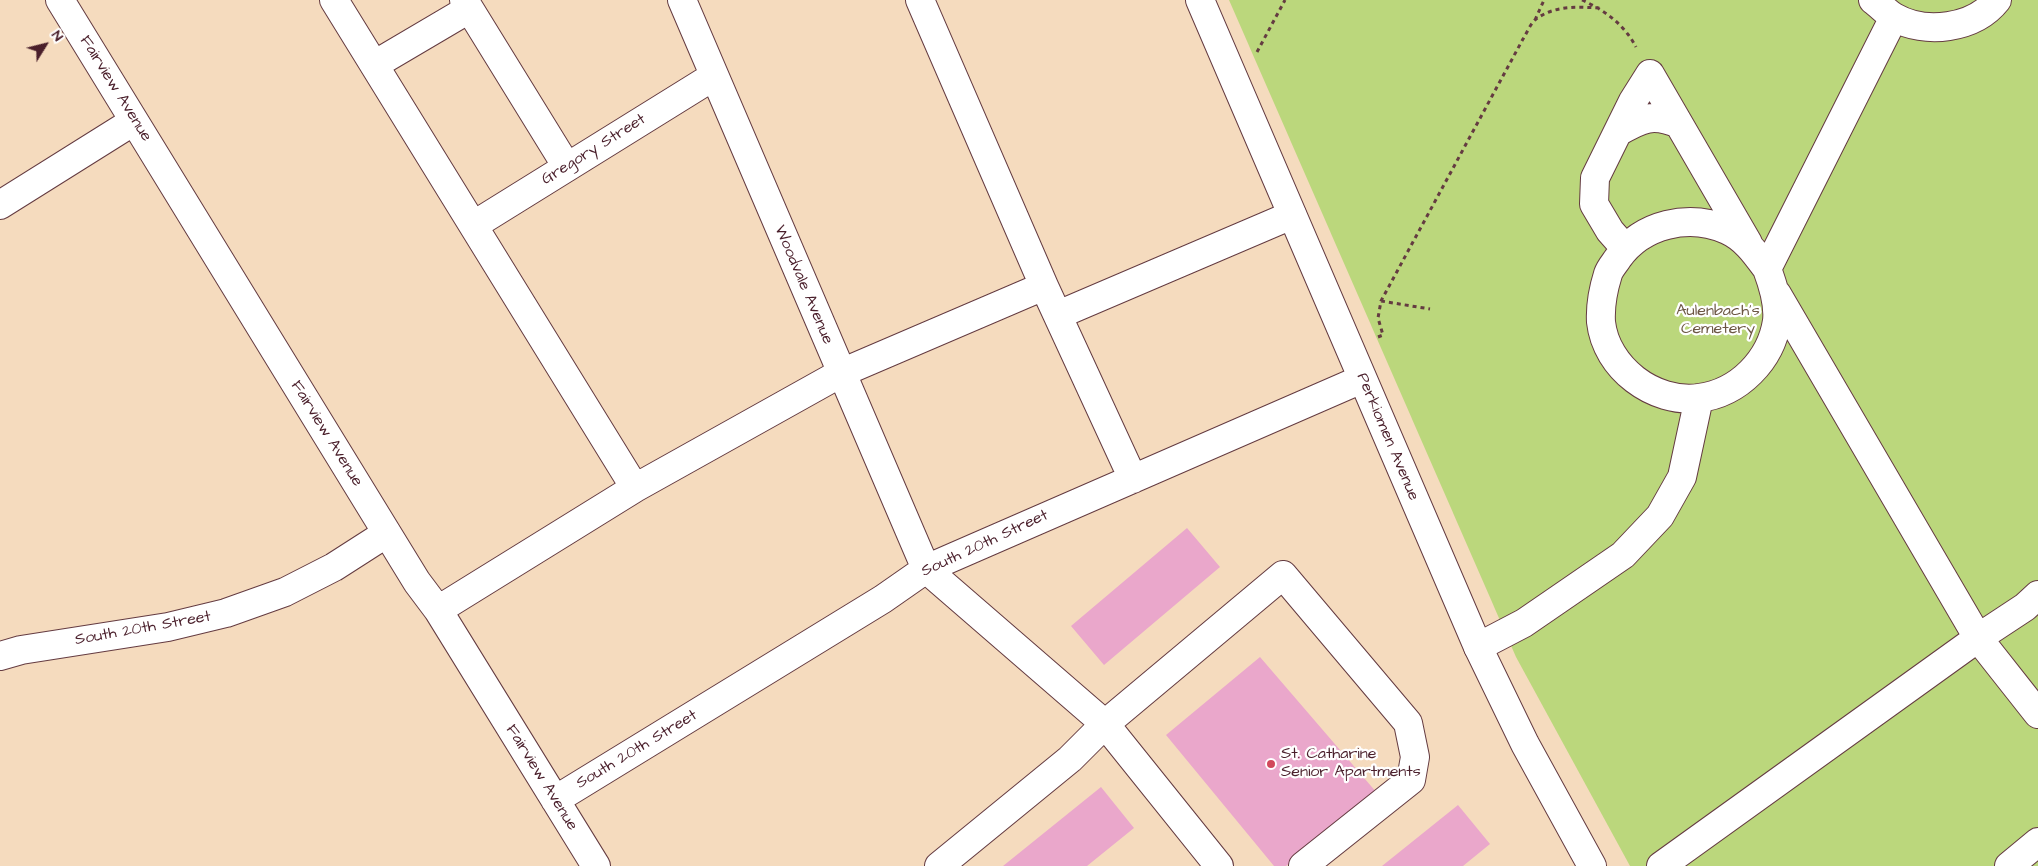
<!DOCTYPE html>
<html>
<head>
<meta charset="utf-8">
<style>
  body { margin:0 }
  #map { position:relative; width:2038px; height:866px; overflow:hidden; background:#f5dbbe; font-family:"Architects Daughter",sans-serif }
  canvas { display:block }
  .north { position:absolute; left:20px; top:20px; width:50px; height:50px; -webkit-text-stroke:4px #fff; paint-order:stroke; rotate:54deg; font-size:14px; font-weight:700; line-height:20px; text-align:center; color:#4a1f2b }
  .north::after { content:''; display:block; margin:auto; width:18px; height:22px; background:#4a1f2b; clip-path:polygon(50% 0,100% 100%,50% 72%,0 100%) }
</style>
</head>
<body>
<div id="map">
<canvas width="2038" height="866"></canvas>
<div class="north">N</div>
</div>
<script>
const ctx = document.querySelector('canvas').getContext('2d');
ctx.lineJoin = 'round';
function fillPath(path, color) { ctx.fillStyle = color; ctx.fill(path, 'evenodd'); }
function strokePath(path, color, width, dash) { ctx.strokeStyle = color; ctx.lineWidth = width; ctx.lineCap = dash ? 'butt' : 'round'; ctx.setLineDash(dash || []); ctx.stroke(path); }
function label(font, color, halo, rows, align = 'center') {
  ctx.font = font + ' "Architects Daughter",sans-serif'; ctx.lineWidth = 4.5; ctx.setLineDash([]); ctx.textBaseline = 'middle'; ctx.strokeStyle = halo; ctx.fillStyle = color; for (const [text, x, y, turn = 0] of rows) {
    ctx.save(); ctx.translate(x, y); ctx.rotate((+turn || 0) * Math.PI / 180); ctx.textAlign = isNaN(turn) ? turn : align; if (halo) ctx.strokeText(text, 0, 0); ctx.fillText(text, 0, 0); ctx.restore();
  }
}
fillPath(new Path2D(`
  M 1229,0 L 2038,0 L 2038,866 L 1630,866 L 1516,657 Z`), '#bbd77c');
fillPath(new Path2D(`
  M 1187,528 L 1220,567 L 1104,665 L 1071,626 Z
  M 1260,657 L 1377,793 L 1286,866 L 1274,866 L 1166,735 Z
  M 1101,787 L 1134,828 L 1087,866 L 1003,866 Z
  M 1458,805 L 1490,844 L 1463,866 L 1382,866 Z`), '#eaa7cb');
const minor = new Path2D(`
  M 60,0 L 417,582 L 438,610 L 596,866
  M 334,0 L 635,488
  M 464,0 L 567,167
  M 682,0 L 926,569 L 1105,724 L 1219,866
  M 920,0 L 1044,286 L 1133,479
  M 1873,0 C 1880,5 1887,13 1894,17 C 1925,35 1974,29 1997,0
  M 374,65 L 469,9
  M 1618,132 C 1642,118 1653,113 1679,124
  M 0,205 L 134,121
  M 474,225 L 714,76
  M 1625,248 L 1610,231 L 1594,204 L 1595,178 L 1633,101 L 1650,74 L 1748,243
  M 1767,269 C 1756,254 1745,238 1727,230 C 1689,213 1642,224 1618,258 C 1615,263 1610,268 1608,274 C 1603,290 1600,305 1601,322 C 1606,368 1654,404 1699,398 C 1739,393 1771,360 1777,321 C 1779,303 1773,285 1767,269 L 1894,17
  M 1777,294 L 1978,638 L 2038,714
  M 1058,315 L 1292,215
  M 438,610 L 635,488 L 841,373 L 1044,286
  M 1478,647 L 1524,623 L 1623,555 L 1660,516 L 1682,477 L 1699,398
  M 0,656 L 21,650 L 168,627 L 226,613 L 285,592 L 334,567 L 387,533
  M 555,800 L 883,599 L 926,569 L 1362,379
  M 939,866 L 1070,759 L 1105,724 L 1283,575 L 1408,723 L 1415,757 L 1411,780 L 1303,866
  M 1661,866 L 1978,638 L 2025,607 L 2038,595
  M 2009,866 L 2038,842`);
const major = new Path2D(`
  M 1200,0 L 1478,647 L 1525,744 L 1592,866`);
strokePath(minor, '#643b41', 30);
strokePath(major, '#643b41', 30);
strokePath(new Path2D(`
  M 1582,0 C 1604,10 1624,24 1636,47
  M 1535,20 L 1544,0
  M 1257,52 L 1285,0
  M 1381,301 L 1430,309
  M 1378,337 L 1383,335 L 1378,318 L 1381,301 L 1523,39 C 1527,33 1530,24 1536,19 C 1555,5 1578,7 1600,8`), '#643b41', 3, [4, 4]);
strokePath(minor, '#fff', 28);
strokePath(major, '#fff', 28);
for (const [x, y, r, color] of [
  [1271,764,5,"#d1495b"]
]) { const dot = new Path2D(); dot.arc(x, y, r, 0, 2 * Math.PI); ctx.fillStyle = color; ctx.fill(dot); strokePath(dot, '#fff', 2); }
label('16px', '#4a1f2b', '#fff', [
  ["Fairview Avenue",115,89,58],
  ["Gregory Street",594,150,-32],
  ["Woodvale Avenue",803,285,67],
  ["Fairview Avenue",326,434,58],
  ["Perkiomen Avenue",1387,437,67],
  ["South 20th Street",985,544,-25],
  ["South 20th Street",143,629,-10],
  ["South 20th Street",637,750,-31],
  ["Fairview Avenue",541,778,58]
]);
label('16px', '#6c5643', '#fff', [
  ["Aulenbach's",1718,312],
  ["Cemetery",1718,330]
]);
label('16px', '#4a1f2b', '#fff', [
  ["St. Catharine",1281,755],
  ["Senior Apartments",1281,773]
], 'left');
</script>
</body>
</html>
